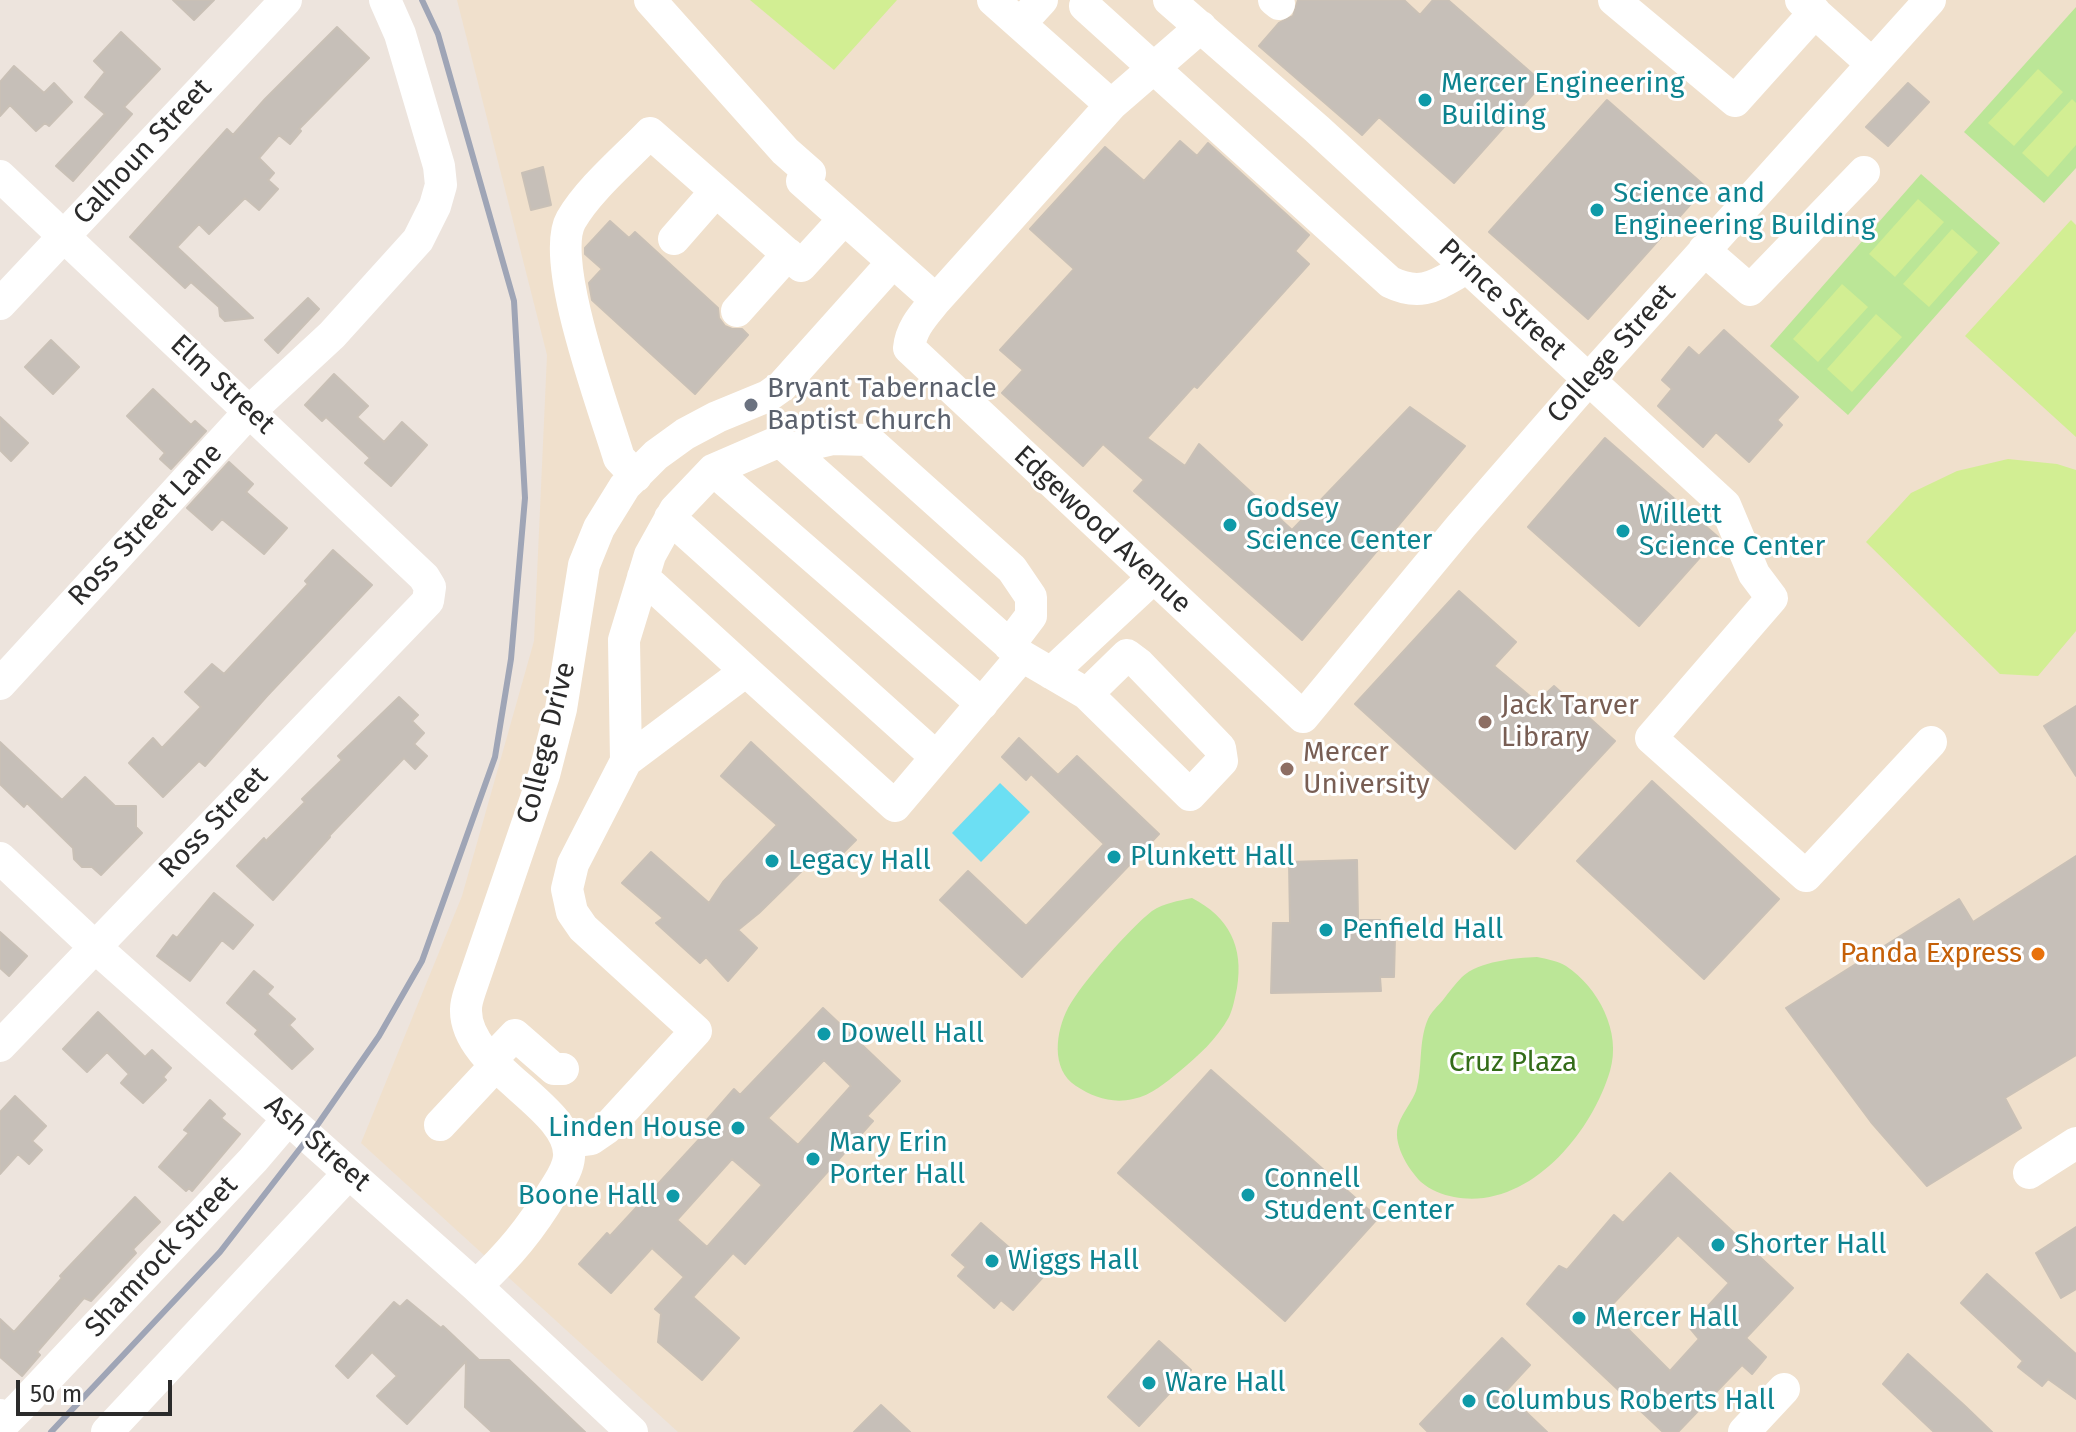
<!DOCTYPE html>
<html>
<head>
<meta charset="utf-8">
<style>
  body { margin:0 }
  #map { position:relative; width:2076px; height:1432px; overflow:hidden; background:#ede4dd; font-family:"Fira Sans",sans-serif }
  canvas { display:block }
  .scale { position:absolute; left:16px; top:1380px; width:156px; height:36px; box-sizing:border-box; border:4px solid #2b2b2b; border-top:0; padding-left:10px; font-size:24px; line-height:28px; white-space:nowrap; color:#2b2b2b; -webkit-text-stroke:6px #fff; paint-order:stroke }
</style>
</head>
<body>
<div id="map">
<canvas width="2076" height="1432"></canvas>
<div class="scale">50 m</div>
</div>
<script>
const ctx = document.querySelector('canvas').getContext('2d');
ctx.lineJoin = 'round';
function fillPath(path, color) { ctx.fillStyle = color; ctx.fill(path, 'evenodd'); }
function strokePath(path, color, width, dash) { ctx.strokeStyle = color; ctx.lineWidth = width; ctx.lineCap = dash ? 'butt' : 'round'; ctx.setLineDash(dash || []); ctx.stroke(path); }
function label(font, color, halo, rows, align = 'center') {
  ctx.font = font + ' "Fira Sans",sans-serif'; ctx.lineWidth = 6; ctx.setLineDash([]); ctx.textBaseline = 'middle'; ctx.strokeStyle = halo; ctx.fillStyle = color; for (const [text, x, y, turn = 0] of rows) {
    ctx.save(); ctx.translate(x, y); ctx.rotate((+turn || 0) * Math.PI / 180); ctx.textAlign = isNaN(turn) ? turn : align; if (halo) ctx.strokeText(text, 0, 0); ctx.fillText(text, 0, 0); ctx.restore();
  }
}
fillPath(new Path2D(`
  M 457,0 L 2076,0 L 2076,1432 L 678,1432 L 361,1143 L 462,896 L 534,641 L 547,355 Z`), '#f0e0cc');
fillPath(new Path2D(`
  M 2076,7 L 2076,168 L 2044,203 L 1964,132 Z
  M 1921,174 L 2000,243 L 1848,415 L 1770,346 Z
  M 1192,898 C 1229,917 1244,947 1237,988 C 1235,997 1233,1009 1229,1017 C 1217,1039 1198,1056 1180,1071 C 1165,1083 1152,1095 1133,1099 C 1112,1104 1093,1097 1076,1086 C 1050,1069 1056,1031 1068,1008 C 1081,984 1130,928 1152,911 C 1164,903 1178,901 1192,898 Z
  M 1537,957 C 1547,959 1558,961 1566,966 C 1598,987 1622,1032 1610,1071 C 1591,1135 1527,1211 1454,1197 C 1443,1195 1430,1190 1421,1182 C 1408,1169 1391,1142 1399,1123 C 1403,1112 1412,1102 1416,1091 C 1423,1068 1418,1042 1428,1019 C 1431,1012 1438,1006 1443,1000 C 1449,992 1455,984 1462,977 C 1479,961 1515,958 1537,957 Z`), '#bbe697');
fillPath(new Path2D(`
  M 750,0 L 897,0 L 834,70 Z
  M 2038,69 L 2063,92 L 2014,146 L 1988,123 Z
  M 2072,99 L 2076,103 L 2076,145 L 2048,177 L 2022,153 Z
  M 1918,199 L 1944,222 L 1895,277 L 1869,254 Z
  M 2071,220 L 2076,225 L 2076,437 L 1965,336 Z
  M 1952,229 L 1978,252 L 1929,307 L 1903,284 Z
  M 1842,284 L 1868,307 L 1818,362 L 1793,339 Z
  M 1876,314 L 1902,337 L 1852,392 L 1827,369 Z
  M 2008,459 L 2057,464 L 2076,470 L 2076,631 L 2038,676 L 2000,674 L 1866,542 L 1911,493 L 1957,471 Z`), '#d2ee93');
fillPath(new Path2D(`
  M 1000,783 L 1030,812 L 981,862 L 952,833 Z`), '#6cdff3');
const building = new Path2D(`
  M 173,0 L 214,0 L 194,20 Z
  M 1298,0 L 1404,0 L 1420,15 L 1433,0 L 1448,0 L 1543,83 L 1454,183 L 1379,117 L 1362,135 L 1259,46 L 1279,23 L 1293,16 Z
  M 337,27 L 369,58 L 299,129 L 301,131 L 290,144 L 279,135 L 259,158 L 274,173 L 268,180 L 278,189 L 259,210 L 245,198 L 209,234 L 199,224 L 177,247 L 253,318 L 225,321 L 220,316 L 219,307 L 191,282 L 185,288 L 130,237 L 227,129 L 233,135 L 265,99 Z
  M 121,32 L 160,69 L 124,107 L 132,114 L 73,181 L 56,166 L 105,114 L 85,97 L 105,72 L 94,61 Z
  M 14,66 L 44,93 L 54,83 L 72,102 L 49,126 L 45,123 L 36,131 L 10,105 L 0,116 L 0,82 Z
  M 1908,83 L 1929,102 L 1888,146 L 1866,127 Z
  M 1607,100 L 1706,187 L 1588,319 L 1489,232 Z
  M 1180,141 L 1197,156 L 1208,143 L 1309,235 L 1295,251 L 1309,264 L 1197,388 L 1194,386 L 1147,438 L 1185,466 L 1199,444 L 1292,530 L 1410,407 L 1465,446 L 1302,640 L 1134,491 L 1144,480 L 1103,444 L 1083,466 L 1002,393 L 1023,370 L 1000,350 L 1074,269 L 1030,229 L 1105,147 L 1144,181 Z
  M 543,167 L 551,205 L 531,210 L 522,173 Z
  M 610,221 L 629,238 L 635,232 L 718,308 L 719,318 L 725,326 L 732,329 L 742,329 L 748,335 L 695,394 L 592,300 L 589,283 L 602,269 L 585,254 L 585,248 Z
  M 308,298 L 319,309 L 278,353 L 265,340 Z
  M 1724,330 L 1798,397 L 1777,420 L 1782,425 L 1749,462 L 1716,432 L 1703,447 L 1658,406 L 1672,389 L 1662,380 L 1689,347 L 1699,356 Z
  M 51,340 L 79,367 L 53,394 L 25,367 Z
  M 334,374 L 368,406 L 357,417 L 384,442 L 402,422 L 427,445 L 391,486 L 365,463 L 370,458 L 326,417 L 322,421 L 305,405 Z
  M 153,389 L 191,425 L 195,421 L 206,431 L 171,469 L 160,459 L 165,453 L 127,416 Z
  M 0,417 L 28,443 L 11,461 L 0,450 Z
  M 1605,438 L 1718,537 L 1639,626 L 1528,527 Z
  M 229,462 L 253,484 L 246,492 L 287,528 L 264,554 L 222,519 L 212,530 L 187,508 Z
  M 333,550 L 372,585 L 267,696 L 205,766 L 199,761 L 163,797 L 129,763 L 153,738 L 162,748 L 201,707 L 185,692 L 212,664 L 224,674 L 308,584 L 305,581 Z
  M 1459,591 L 1516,642 L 1494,666 L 1537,702 L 1554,686 L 1615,741 L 1515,849 L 1355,704 Z
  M 399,697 L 418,715 L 412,721 L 424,733 L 414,744 L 427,756 L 415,769 L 404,758 L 329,836 L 330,837 L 273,900 L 237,866 L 264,838 L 266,841 L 305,802 L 302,799 L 342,760 L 338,756 Z
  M 2076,706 L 2076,776 L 2044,726 Z
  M 1019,738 L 1058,775 L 1077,756 L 1159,834 L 1022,977 L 940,900 L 968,871 L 1026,926 L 1104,844 L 1031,774 L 1026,780 L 1002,757 Z
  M 0,742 L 62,800 L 85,777 L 115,806 L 136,806 L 136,827 L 142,833 L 101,875 L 92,867 L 82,867 L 74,859 L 73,848 L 27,803 L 24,807 L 0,784 Z
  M 751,742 L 856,840 L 827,869 L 814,859 L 759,913 L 738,930 L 757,948 L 728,981 L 706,957 L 700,963 L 656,923 L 663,918 L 622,883 L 651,852 L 709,903 L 723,882 L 777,825 L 721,776 Z
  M 1652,781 L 1779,899 L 1704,979 L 1577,861 Z
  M 2076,856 L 2076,1055 L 2005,1098 L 2021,1128 L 1927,1186 L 1871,1122 L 1786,1008 L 1959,899 L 1973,922 Z
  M 1357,860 L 1358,920 L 1380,920 L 1380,938 L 1395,937 L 1394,977 L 1380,977 L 1381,991 L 1271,993 L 1273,923 L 1290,923 L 1289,862 Z
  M 214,893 L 253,925 L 233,949 L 222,940 L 190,981 L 157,956 L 173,935 L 177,938 Z
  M 0,932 L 27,956 L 9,976 L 0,968 Z
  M 254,971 L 273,987 L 267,994 L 295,1019 L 289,1025 L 313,1049 L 292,1069 L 255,1034 L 258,1030 L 227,1003 Z
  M 823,1008 L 900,1081 L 867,1116 L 873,1121 L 745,1264 L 733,1253 L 693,1297 L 739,1338 L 702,1380 L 658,1342 L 661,1314 L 655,1309 L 684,1277 L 652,1248 L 611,1293 L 579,1264 L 607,1233 L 610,1236 L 704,1134 L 699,1129 L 734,1089 L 740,1095 ZM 824,1060 L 851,1086 L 798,1145 L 768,1118 ZM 732,1159 L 762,1185 L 707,1247 L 677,1220 Z
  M 98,1012 L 145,1057 L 152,1050 L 171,1068 L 163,1077 L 166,1080 L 143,1103 L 121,1083 L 129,1074 L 107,1052 L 87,1072 L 63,1049 Z
  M 1211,1070 L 1378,1218 L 1285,1321 L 1118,1173 Z
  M 15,1096 L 46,1126 L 32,1141 L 42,1150 L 29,1164 L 18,1154 L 0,1174 L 0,1112 Z
  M 210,1100 L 225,1114 L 221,1118 L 240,1134 L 192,1191 L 189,1188 L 186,1191 L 159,1167 L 189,1133 L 184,1130 Z
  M 1670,1173 L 1793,1288 L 1746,1338 L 1766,1357 L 1752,1374 L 1742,1365 L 1678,1432 L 1663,1432 L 1527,1304 L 1559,1266 L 1567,1270 L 1614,1215 L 1623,1223 ZM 1678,1235 L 1729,1283 L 1689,1327 L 1699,1339 L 1670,1371 L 1608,1309 Z
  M 135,1197 L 160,1222 L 133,1249 L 136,1253 L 91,1301 L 84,1298 L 37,1352 L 40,1355 L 22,1376 L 0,1357 L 0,1319 L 14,1332 L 62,1278 L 60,1276 Z
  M 981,1223 L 1043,1277 L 1013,1310 L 1001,1300 L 994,1308 L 958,1276 L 966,1267 L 952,1255 Z
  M 2076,1227 L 2076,1289 L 2061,1298 L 2036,1253 Z
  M 1987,1274 L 2076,1354 L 2076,1399 L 2048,1379 L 2042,1386 L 2018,1367 L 2023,1361 L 1961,1303 Z
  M 407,1300 L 441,1328 L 443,1326 L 479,1360 L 509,1360 L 585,1432 L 492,1432 L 465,1407 L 466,1361 L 407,1424 L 377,1396 L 397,1376 L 372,1352 L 348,1378 L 336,1366 L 394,1302 L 400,1307 Z
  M 1502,1338 L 1530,1365 L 1505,1392 L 1547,1432 L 1428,1432 L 1420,1424 Z
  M 1159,1341 L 1191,1370 L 1139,1426 L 1108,1397 Z
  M 1908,1354 L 1965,1406 L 1992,1432 L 1934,1432 L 1883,1384 Z
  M 881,1405 L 910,1432 L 854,1432 Z`);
fillPath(building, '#c6bfb8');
strokePath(building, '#c9c0b6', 2);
strokePath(new Path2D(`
  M 650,0 L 785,151 L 810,173
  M 993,0 L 1111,105
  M 1169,0 L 1317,129 L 1725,505 L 1754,574 L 1772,598 L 1651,738 L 1806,876 L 1931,742
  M 1274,0 L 1279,4
  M 1614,0 L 1735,101 L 1815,12
  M 1801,0 L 1872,64
  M 1085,6 L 1390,282 C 1423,298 1437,284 1467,268
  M 1020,24 L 1042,0
  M 0,176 L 424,577 L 430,587 L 428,601 L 0,1046
  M 802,181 L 936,300 L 1111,105 L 1201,27
  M 674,239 L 716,191
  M 1704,250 L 1750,290 L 1864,172
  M 936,300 C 923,316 911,328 909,348 L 1303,717 L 1461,526 L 1588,380 L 1930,0
  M 0,304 L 286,0
  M 737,311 L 788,254
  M 790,449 L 833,439 L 868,440 L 1012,569 L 1031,597 L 1031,616 L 1009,645
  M 713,470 L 982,704
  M 636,476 L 619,458 C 605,411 548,260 571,220 C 589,189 625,159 650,133 L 801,266 L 844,219
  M 670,518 L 936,757
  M 643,577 L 746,671
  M 1022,656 L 1087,694 L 1190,795 L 1222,761 L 1220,748 L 1139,664 L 1127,655 L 1087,694
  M 1051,673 L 1153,578
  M 0,684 L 250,411 L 332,335 L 418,240 L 435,206 L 441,185 L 439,166 L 400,34 L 385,0
  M 0,858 L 95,947 L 476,1286 L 632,1432
  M 491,1060 L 515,1035 L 554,1069 L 563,1069
  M 440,1125 L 496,1065
  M 567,1142 L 591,1139 L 607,1128 L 696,1031 L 583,928 L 572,912 L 567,889 L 573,864 L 626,761 L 746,671 L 895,806 L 1022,656 L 780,441 L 713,470 L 675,510 L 650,555 L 624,640 L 626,761
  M 2029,1173 L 2076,1143
  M 476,1286 C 509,1255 531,1229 554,1190 C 560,1180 568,1170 569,1157 C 573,1106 464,1068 466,1009 C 466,1004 468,997 470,991 L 544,775 L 561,709 L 584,565 L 599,528 L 625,486 L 656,455 L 685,434 L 717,417 L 768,396 L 782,386 L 893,262
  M 0,1415 L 6,1421 L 21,1406 L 253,1160 L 288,1119
  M 107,1432 L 349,1173
  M 1744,1432 L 1784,1389`), '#fff', 32);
strokePath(new Path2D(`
  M 51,1432 L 220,1252 L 309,1137 L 379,1036 L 422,961 L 495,757 L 511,659 L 525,498 L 514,301 L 438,34 L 422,0`), '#9fa5b6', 6);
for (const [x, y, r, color] of [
  [1425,100,8,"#0f9aa8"],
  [1597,210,8,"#0f9aa8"],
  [751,405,8,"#6b7280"],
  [1230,525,8,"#0f9aa8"],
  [1623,531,8,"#0f9aa8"],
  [1485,722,8,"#8d6e63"],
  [1287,769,8,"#8d6e63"],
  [1114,857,8,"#0f9aa8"],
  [772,861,8,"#0f9aa8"],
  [1326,930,8,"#0f9aa8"],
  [2038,954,8,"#e8710a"],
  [824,1034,8,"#0f9aa8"],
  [738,1128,8,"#0f9aa8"],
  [813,1159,8,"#0f9aa8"],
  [1248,1195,8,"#0f9aa8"],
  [673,1196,8,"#0f9aa8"],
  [1718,1245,8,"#0f9aa8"],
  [992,1261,8,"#0f9aa8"],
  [1579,1318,8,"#0f9aa8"],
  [1149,1383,8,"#0f9aa8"],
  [1469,1401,8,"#0f9aa8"]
]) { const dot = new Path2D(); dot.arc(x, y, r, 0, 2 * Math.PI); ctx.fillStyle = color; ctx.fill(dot); strokePath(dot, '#fff', 3); }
label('28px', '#0d838f', '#fff', [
  ["Mercer Engineering",1441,84],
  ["Building",1441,116],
  ["Science and",1613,194],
  ["Engineering Building",1613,226],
  ["Godsey",1246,509],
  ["Science Center",1246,541],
  ["Willett",1639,515],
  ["Science Center",1639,547],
  ["Plunkett Hall",1130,857],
  ["Legacy Hall",788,861],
  ["Penfield Hall",1342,930],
  ["Dowell Hall",840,1034],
  ["Linden House",722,1128,"right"],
  ["Mary Erin",829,1143],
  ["Porter Hall",829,1175],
  ["Connell",1264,1179],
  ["Student Center",1264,1211],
  ["Boone Hall",657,1196,"right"],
  ["Shorter Hall",1734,1245],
  ["Wiggs Hall",1008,1261],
  ["Mercer Hall",1595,1318],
  ["Ware Hall",1165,1383],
  ["Columbus Roberts Hall",1485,1401]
], 'left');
label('28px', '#2b2b2b', '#fff', [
  ["Calhoun Street",143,152,-47],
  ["Prince Street",1502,300,43],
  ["College Street",1612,354,-48],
  ["Elm Street",222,385,43],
  ["Ross Street Lane",146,525,-47],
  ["Edgewood Avenue",1102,530,43],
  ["College Drive",547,743,-76],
  ["Ross Street",214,823,-46],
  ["Ash Street",317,1144,41],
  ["Shamrock Street",162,1257,-47]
]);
label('28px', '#5b616d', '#fff', [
  ["Bryant Tabernacle",767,389],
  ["Baptist Church",767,421]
], 'left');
label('28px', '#785e54', '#fff', [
  ["Jack Tarver",1501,706],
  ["Library",1501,738],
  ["Mercer",1303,753],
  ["University",1303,785]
], 'left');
label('28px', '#c56008', '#fff', [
  ["Panda Express",2022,954]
], 'right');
label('28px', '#336c18', '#fff', [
  ["Cruz Plaza",1513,1063]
]);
</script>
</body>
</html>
